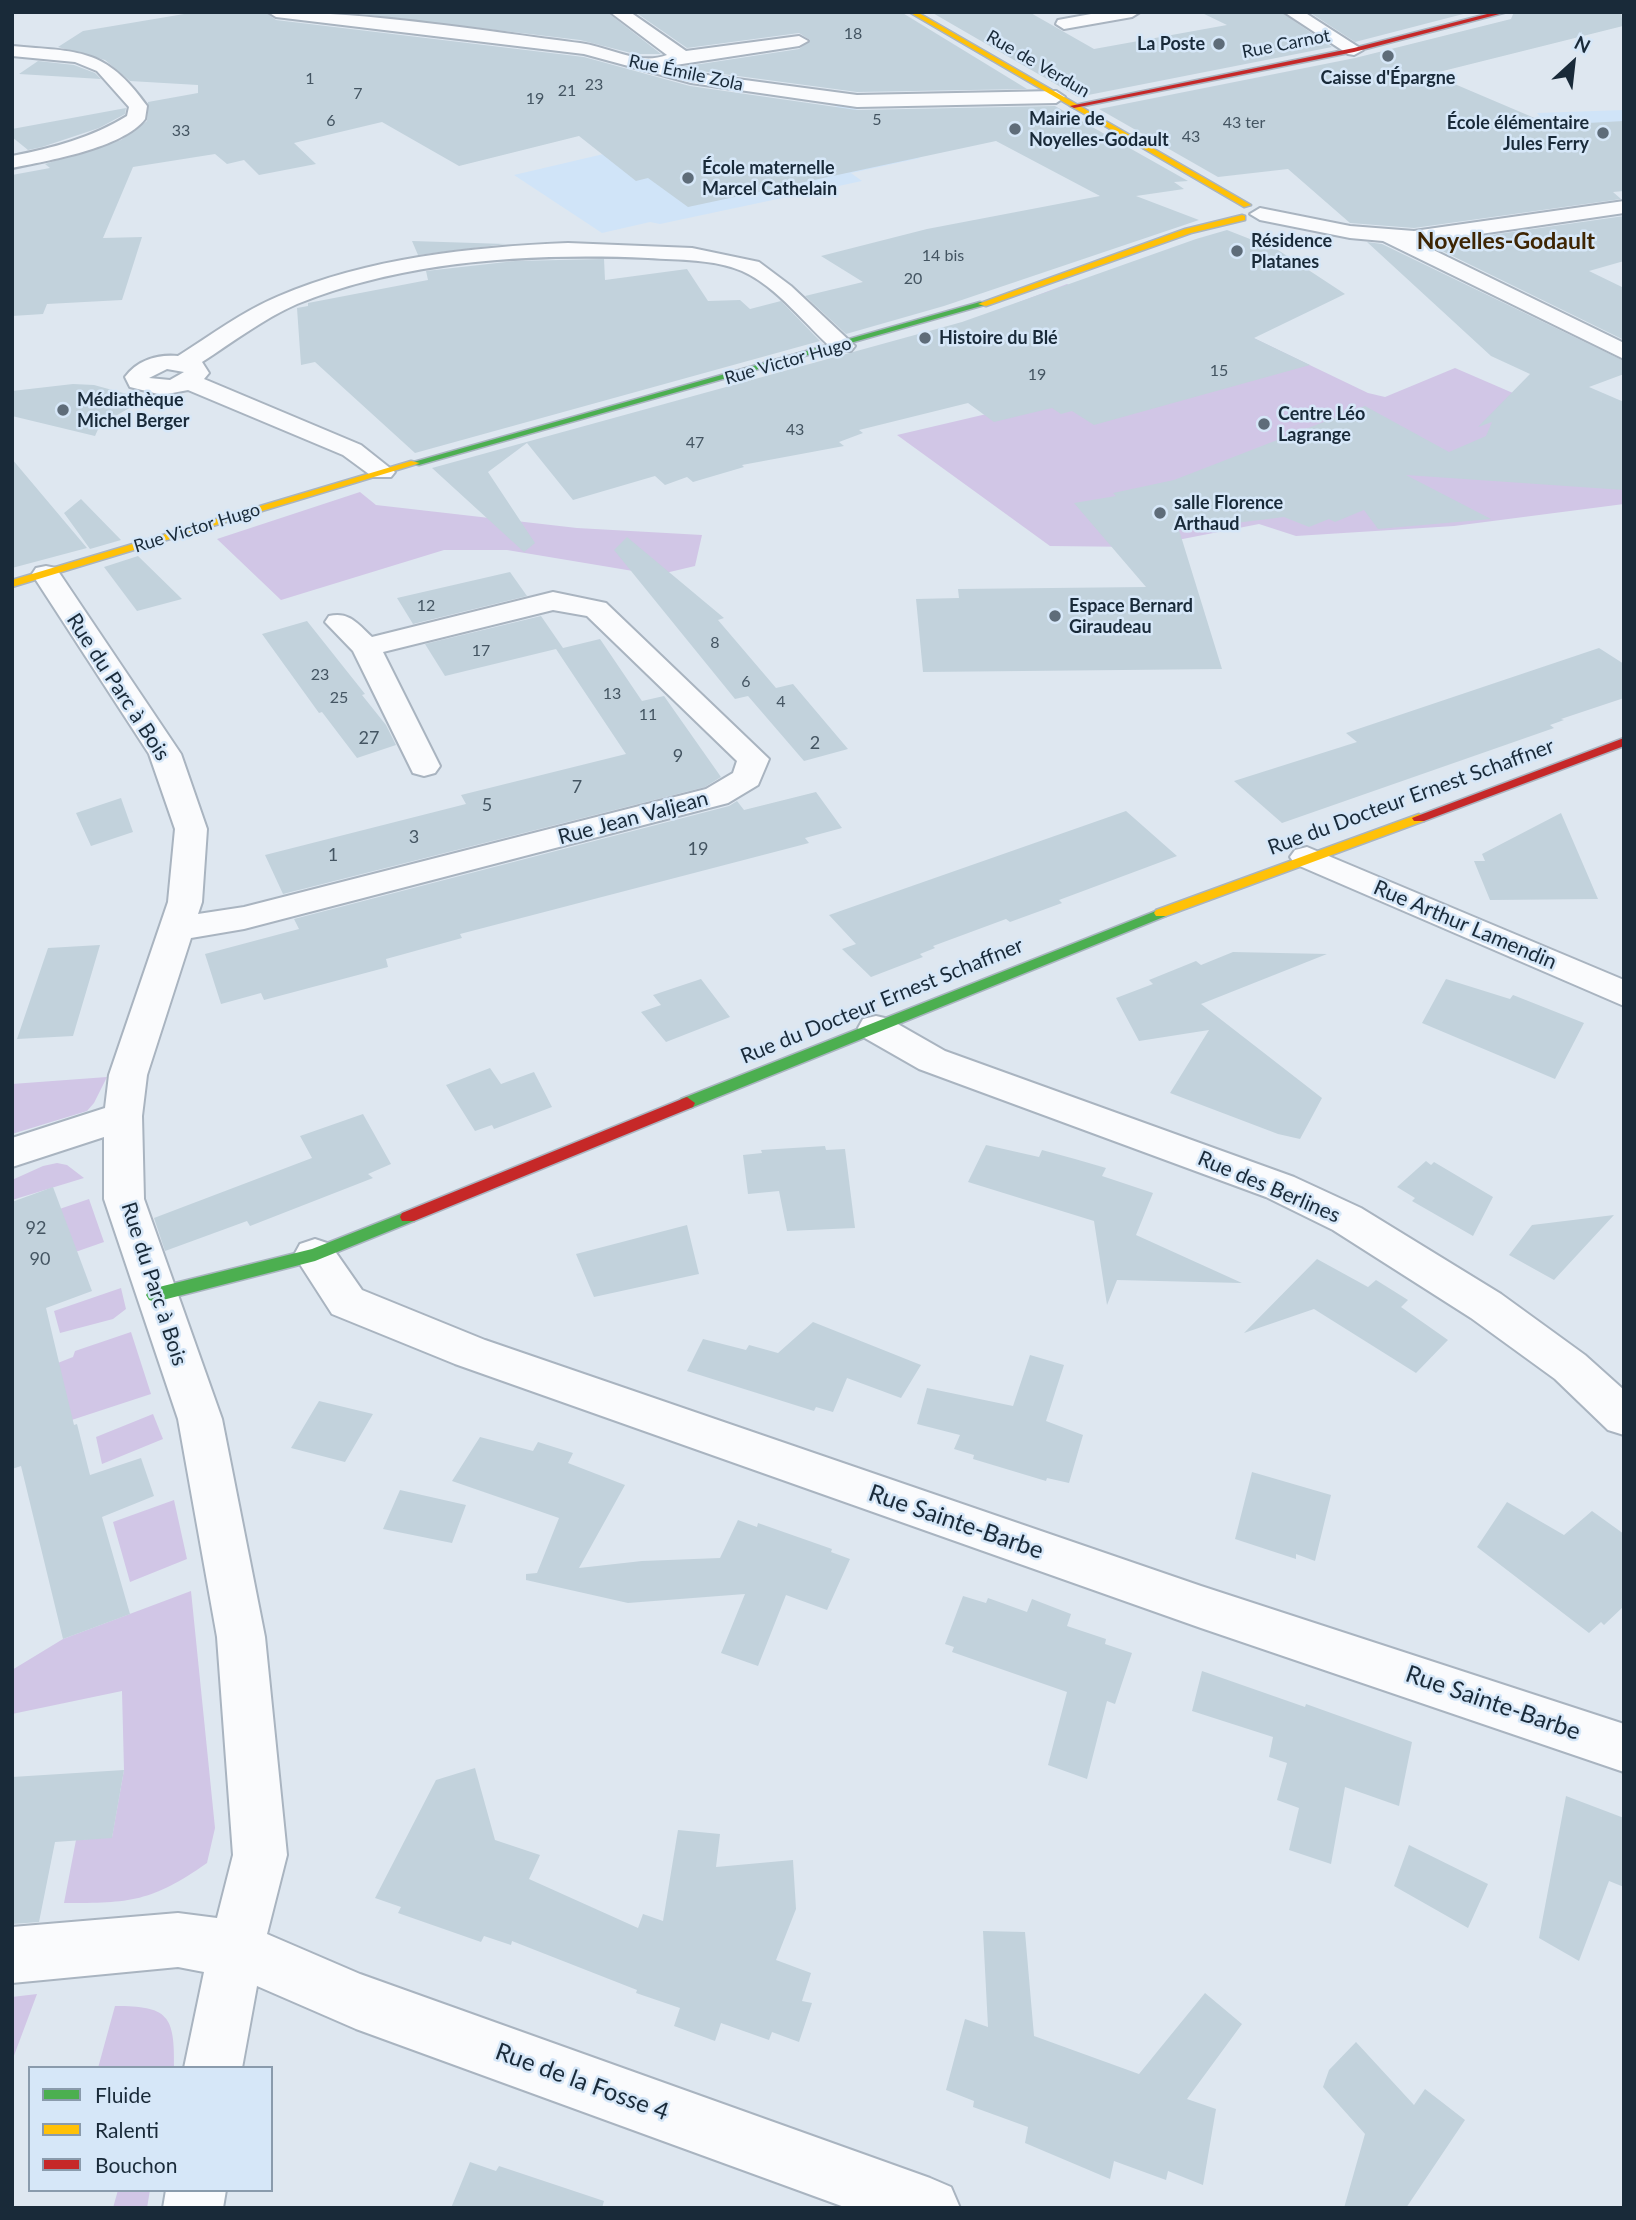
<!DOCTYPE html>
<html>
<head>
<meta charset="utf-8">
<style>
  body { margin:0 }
  #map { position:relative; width:1636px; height:2220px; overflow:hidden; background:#dee7f0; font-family:Lato,sans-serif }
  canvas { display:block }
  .frame { position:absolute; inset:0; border:14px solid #192a39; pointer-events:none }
  .legend { position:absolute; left:28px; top:2066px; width:245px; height:126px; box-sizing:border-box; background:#d6e7f8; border:2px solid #8a9bac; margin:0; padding:9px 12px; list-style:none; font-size:21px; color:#192a39 }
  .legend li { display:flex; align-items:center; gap:14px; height:35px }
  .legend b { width:35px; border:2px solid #8a9bac }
  .north { position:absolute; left:1538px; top:28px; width:70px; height:70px; -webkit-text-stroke:5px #d6e7f8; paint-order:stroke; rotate:27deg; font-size:19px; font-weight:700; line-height:28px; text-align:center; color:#192a39 }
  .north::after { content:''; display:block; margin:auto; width:24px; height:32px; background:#192a39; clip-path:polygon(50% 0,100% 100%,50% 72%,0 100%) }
</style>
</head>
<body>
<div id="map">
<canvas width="1636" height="2220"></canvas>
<div class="frame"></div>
<ul class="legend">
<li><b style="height:9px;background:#4caf50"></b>Fluide</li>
<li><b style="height:9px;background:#ffc107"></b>Ralenti</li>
<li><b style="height:9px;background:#c62828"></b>Bouchon</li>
</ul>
<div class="north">N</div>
</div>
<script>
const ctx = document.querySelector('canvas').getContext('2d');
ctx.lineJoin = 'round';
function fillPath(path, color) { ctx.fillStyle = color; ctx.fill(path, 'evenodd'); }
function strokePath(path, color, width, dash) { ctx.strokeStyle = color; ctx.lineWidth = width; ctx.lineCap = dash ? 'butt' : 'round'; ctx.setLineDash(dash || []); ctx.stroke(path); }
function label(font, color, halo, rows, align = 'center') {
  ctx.font = font + ' Lato,sans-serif'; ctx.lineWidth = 5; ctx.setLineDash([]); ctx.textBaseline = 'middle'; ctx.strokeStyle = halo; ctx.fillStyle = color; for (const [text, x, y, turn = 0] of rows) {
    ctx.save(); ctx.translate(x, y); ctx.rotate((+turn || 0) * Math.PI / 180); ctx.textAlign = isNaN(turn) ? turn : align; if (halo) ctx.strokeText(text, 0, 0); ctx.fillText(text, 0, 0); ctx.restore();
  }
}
fillPath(new Path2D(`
  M 842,105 L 869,113 L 885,138 L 920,158 L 851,173 L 862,181 L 660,224 L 650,222 L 602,233 L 514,175 L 706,130 L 771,123 Z
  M 1624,110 L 1624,157 L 1553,134 L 1537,113 Z`), '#d0e4f8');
fillPath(new Path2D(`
  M 1067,284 L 1197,347 L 1241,332 L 1368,393 L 1385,397 L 1455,368 L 1624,441 L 1624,504 L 1454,526 L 1296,536 L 1259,524 L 1142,547 L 1050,546 L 897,435 L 1042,401 L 1014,304 Z
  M 360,492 L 376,505 L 577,528 L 702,535 L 695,566 L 657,575 L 507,550 L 444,550 L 281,600 L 217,539 Z
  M 107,1077 L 94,1103 L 87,1111 L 12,1134 L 12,1084 Z
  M 57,1163 L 67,1165 L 84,1178 L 12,1200 L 12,1180 L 43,1166 Z
  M 89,1199 L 104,1242 L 41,1264 L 27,1220 Z
  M 121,1288 L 126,1309 L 113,1319 L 60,1333 L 54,1311 Z
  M 131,1332 L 151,1394 L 32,1433 L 17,1379 L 73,1357 L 75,1351 Z
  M 153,1414 L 163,1439 L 102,1464 L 96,1437 Z
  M 174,1500 L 187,1559 L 130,1582 L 113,1522 Z
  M 191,1591 L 215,1828 L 207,1863 C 151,1902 131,1903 64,1903 L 76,1840 L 112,1837 L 124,1770 L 122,1691 L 12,1714 L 12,1670 L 63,1639 Z
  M 37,1994 L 12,2061 L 12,1997 Z
  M 115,2006 C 168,2006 175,2015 174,2068 L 98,2068 Z
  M 118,2190 L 150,2190 L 147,2208 L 113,2208 Z`), '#d1c6e6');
fillPath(new Path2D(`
  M 196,12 L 265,12 L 276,20 L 584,57 L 690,86 L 857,110 L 1055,106 L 1188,181 L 1174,182 L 1184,189 L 1136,196 L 1199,220 L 944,306 L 846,334 L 805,296 L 863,282 L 821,256 L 927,229 L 1100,196 L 996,141 L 688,207 L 648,178 L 636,181 L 579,136 L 459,166 L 382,122 L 294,143 L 316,164 L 259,175 L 244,160 L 227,164 L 215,154 L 133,167 L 103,238 L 142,237 L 122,300 L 47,304 L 43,314 L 12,316 L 12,175 L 50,168 L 45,164 L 121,140 L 147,121 L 148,102 L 198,93 L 198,85 L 130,81 L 105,60 L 58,47 L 83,31 Z
  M 344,12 L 607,12 L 661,54 L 635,54 L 580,40 Z
  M 635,12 L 901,12 L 1027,89 L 857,92 L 693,70 L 681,67 L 799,49 L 810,40 L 799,33 L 687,48 Z
  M 931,12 L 1029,12 L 1094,49 L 1227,25 L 1200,12 L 1281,12 L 1332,47 L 1078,97 Z
  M 1309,12 L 1471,12 L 1355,42 Z
  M 1514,12 L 1621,12 L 1623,26 L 1431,74 L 1551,125 L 1624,121 L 1624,191 L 1613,192 L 1621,199 L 1414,228 L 1350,223 L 1288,169 L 1218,177 L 1099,109 L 1355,58 L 1511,19 Z
  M 38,61 L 74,65 L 95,73 L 101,79 L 19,74 Z
  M 126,108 L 125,114 L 99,128 L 42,147 L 28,150 L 12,137 L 12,129 Z
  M 1624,216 L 1624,261 L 1589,271 L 1624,288 L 1624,340 L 1428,244 Z
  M 1227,230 L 1278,250 L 1345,294 L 1254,338 L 1310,365 L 1094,425 L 1072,411 L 1061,414 L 1052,408 L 994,422 L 968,403 L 859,430 L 863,433 L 839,442 L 844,446 L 742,465 L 744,467 L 693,482 L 687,477 L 665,485 L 655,476 L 573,500 L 527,443 L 488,472 L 535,543 L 524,552 L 432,468 L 962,322 L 1196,239 Z
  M 412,241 L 506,244 L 418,255 Z
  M 1367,242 L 1382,244 L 1624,361 L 1624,374 L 1589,387 L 1624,402 L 1624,490 L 1406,475 L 1491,519 L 1378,529 L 1364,510 L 1335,522 L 1329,519 L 1309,527 L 1284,517 L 1179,530 L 1222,669 L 923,672 L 916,599 L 959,598 L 958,589 L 1146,587 L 1074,503 L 1116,496 L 1113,493 L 1174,480 L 1365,406 L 1449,452 L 1486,436 L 1492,422 L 1478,427 L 1530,374 L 1491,356 Z
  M 604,259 L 605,280 L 687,269 L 708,301 L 740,300 L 750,309 L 781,301 L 820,341 L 415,453 L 315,362 L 301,365 L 297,308 L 308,306 L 308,303 L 428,280 L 426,271 L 515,261 Z
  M 73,384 L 94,385 L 145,399 L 100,425 L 95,436 L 12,416 L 12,391 Z
  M 12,459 L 87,548 L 12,568 Z
  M 81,499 L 121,540 L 90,549 L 64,513 Z
  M 627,537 L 724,618 L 718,620 L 776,688 L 793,684 L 848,749 L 804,761 L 748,696 L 735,699 L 614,550 Z
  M 138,556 L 182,599 L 137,611 L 104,567 Z
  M 510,572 L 527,596 L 413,624 L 397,598 Z
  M 541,616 L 563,648 L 600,639 L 642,701 L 664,696 L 721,777 L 705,787 L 283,894 L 265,855 L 466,804 L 461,795 L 626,754 L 556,649 L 445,676 L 425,644 Z
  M 307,621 L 365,694 L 362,695 L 386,725 L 396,745 L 357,758 L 322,712 L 319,713 L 262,634 Z
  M 1599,648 L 1624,664 L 1624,698 L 1561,719 L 1564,720 L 1550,725 L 1554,728 L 1282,823 L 1234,781 L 1357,742 L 1346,733 Z
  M 816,792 L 842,828 L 805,838 L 809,843 L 460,934 L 462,938 L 386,959 L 388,967 L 309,988 L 264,1000 L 261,993 L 221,1004 L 205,954 L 299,929 L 294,919 L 729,806 L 737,801 L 744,810 Z
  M 121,798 L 133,832 L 91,846 L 76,813 Z
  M 1126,811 L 1177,856 L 1059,900 L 1062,903 L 1010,922 L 1006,919 L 933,946 L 935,948 L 920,954 L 923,957 L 871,977 L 842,949 L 856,944 L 829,915 Z
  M 1561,813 L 1598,899 L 1490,900 L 1474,861 L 1485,861 L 1482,854 Z
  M 100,945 L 73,1036 L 17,1039 L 48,948 Z
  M 1233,952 L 1327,954 L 1201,1004 L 1322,1098 L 1300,1139 L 1278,1134 L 1170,1093 L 1209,1030 L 1139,1041 L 1116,998 L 1153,984 L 1149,980 L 1196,961 L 1201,965 Z
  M 701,979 L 730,1017 L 666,1042 L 641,1012 L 661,1005 L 653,995 Z
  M 1446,979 L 1510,999 L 1513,995 L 1584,1023 L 1555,1079 L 1422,1023 Z
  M 490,1068 L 501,1084 L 534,1072 L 552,1107 L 494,1129 L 492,1125 L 475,1131 L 446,1085 Z
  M 363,1114 L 391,1164 L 368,1174 L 373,1178 L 250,1226 L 247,1221 L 165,1251 L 154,1218 L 312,1158 L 300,1136 Z
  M 986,1145 L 1039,1157 L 1042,1150 L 1075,1159 L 1106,1168 L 1102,1176 L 1153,1193 L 1136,1235 L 1242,1283 L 1117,1280 L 1107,1305 L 1094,1221 L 968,1182 Z
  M 825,1146 L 826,1150 L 845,1149 L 855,1228 L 787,1231 L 779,1191 L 748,1194 L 743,1155 L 762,1153 L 761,1150 Z
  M 1426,1161 L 1431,1165 L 1434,1162 L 1493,1197 L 1473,1236 L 1412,1201 L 1415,1198 L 1397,1187 Z
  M 53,1187 L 92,1291 L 46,1308 L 74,1425 L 77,1424 L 90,1475 L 141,1458 L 154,1496 L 102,1517 L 130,1614 L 63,1639 L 21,1466 L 12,1469 L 12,1202 Z
  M 1614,1215 L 1554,1280 L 1509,1255 L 1532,1225 Z
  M 687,1225 L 699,1274 L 594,1297 L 576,1254 Z
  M 1317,1259 L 1368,1287 L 1376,1280 L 1408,1300 L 1401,1307 L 1448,1340 L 1416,1373 L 1314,1309 L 1244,1333 Z
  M 813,1322 L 921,1365 L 901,1398 L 847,1378 L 833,1412 L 816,1407 L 814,1411 L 687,1371 L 703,1339 L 746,1350 L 749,1345 L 778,1353 Z
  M 1030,1355 L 1064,1365 L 1046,1421 L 1083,1435 L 1069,1483 L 1047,1478 L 1046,1481 L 973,1459 L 974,1455 L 954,1449 L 960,1435 L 917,1424 L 927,1388 L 1013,1406 Z
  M 319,1401 L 373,1414 L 345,1462 L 291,1448 Z
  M 480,1437 L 533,1451 L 538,1442 L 573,1453 L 568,1463 L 625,1485 L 579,1568 L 642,1561 L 720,1558 L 738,1520 L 757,1527 L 758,1523 L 832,1549 L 831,1552 L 850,1559 L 827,1610 L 786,1595 L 758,1666 L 721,1653 L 745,1594 L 628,1603 L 526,1580 L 526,1574 L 537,1573 L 559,1518 L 452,1481 Z
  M 1252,1472 L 1331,1495 L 1315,1561 L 1296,1554 L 1296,1559 L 1235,1539 Z
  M 400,1490 L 466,1505 L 452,1543 L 383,1529 Z
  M 1507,1502 L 1564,1535 L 1592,1511 L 1624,1534 L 1624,1606 L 1604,1625 L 1601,1622 L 1589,1633 L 1477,1547 Z
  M 963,1596 L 986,1603 L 988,1598 L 1027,1612 L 1032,1599 L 1071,1614 L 1067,1626 L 1106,1639 L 1105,1644 L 1132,1653 L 1115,1704 L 1107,1701 L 1087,1779 L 1048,1765 L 1067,1692 L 952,1652 L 954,1647 L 945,1644 Z
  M 1202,1671 L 1305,1707 L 1306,1704 L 1412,1742 L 1399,1806 L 1345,1787 L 1331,1864 L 1289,1850 L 1299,1808 L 1277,1800 L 1287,1763 L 1269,1757 L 1273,1737 L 1192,1711 Z
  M 475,1768 L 495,1840 L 540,1855 L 529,1879 L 638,1928 L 643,1914 L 663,1921 L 678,1830 L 720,1834 L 716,1867 L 793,1860 L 796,1909 L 776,1960 L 811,1973 L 802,2001 L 812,2003 L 799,2042 L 772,2032 L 769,2040 L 721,2023 L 715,2041 L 674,2026 L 680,2008 L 636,1993 L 637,1990 L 512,1941 L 511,1945 L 484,1936 L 481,1942 L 398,1913 L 401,1907 L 375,1898 L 436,1780 Z
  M 124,1770 L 112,1838 L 55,1842 L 39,1922 L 12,1924 L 12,1777 Z
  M 1566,1796 L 1624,1818 L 1624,1887 L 1609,1881 L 1579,1961 L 1539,1938 Z
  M 1409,1845 L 1488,1884 L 1468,1928 L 1394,1886 Z
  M 983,1931 L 1025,1932 L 1034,2036 L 1139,2074 L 1205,1993 L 1242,2024 L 1187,2099 L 1216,2109 L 1203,2185 L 1168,2171 L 1166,2180 L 1114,2161 L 1110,2179 L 1025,2143 L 1028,2127 L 973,2107 L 974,2101 L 946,2090 L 965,2019 L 988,2027 Z
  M 1356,2042 L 1414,2105 L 1425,2089 L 1465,2120 L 1406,2208 L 1344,2208 L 1365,2134 L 1323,2087 L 1329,2070 Z
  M 470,2162 L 496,2171 L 499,2166 L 604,2201 L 602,2208 L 451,2208 Z`), '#c2d2dc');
const street = new Path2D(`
  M 268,12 C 372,12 477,30 580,43 C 610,47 638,66 667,55 L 610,12 L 630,12 L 686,51 L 799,36 L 808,41 L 799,46 L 669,66 L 692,73 L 857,95 L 1056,91 L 1065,97 L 1056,103 L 857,107 L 691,83 L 584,54 L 276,17 Z
  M 1102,12 L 1140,12 L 1132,17 L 1064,29 L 1056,24 L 1058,20 Z
  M 1284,12 L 1304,12 L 1363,50 L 1354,55 L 1348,54 Z
  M 12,46 C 79,52 105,47 147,106 L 145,119 C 123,148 47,161 12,168 L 12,156 C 53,148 91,138 127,116 L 129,107 L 97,71 L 75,62 L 12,56 Z
  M 1624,201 L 1624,213 L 1419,243 L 1624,343 L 1624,359 L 1383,241 L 1350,238 L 1260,220 L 1250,214 L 1260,208 L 1350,226 L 1414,231 Z
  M 568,243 L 692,248 L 759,262 L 791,286 L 855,346 L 851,351 L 835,351 C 806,326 778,287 742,271 C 714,259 679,260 648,258 C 532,253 406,260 297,304 C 263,319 233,342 202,362 L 209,373 L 204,379 L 361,445 L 395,472 L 391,477 L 373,477 L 343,455 L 188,390 L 162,395 L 130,387 L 125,377 C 137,360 158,354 178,356 C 211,335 243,311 279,296 C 368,258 471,247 568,243 ZM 167,369 L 184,372 L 170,380 L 149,378 Z
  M 46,566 L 56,568 L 181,754 L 207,829 L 202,902 L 198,914 L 244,907 L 706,789 L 733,773 L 737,761 L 587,616 L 553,610 L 383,652 L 440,766 L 435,773 L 424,776 L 413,773 L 353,651 L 325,622 L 329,616 C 349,611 358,624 372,637 L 553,592 L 606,603 L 769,759 L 758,785 L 728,803 L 244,929 L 191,938 L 147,1075 L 142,1116 L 144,1199 L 222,1419 L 265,1637 L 287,1855 L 267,1934 L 360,1974 L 930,2178 L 951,2187 L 960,2208 L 847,2208 L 356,2029 L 257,1986 L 242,2068 L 184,2068 L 204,1972 L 178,1967 L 12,1983 L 12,1927 L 178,1913 L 217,1918 L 233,1855 L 217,1637 L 178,1419 L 104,1199 L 104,1137 L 12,1167 L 12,1138 L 105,1108 L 109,1075 L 168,902 L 175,829 L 149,754 L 32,574 L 36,568 Z
  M 1307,847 L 1624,980 L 1624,1006 L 1295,864 L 1290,857 L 1295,850 Z
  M 876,1016 L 889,1019 L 945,1051 L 1294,1177 L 1361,1208 L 1501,1294 L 1585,1355 L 1624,1390 L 1624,1435 L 1608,1430 L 1555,1379 L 1471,1318 L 1333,1230 L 1266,1197 L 919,1069 L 863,1037 L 858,1028 L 863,1019 Z
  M 315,1239 L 330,1244 L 362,1290 L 485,1340 L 1201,1586 L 1624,1724 L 1624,1772 L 1201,1628 L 455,1364 L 332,1314 L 294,1255 L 300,1244 Z
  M 166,2190 L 226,2190 L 223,2208 L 163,2208 Z`);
const fast = new Path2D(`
  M 980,302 L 988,304 L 419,465 L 410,463 Z
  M 1161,909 L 1166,910 L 1168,913 L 1166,916 L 693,1107 L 687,1109 L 679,1103 L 681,1099 Z
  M 408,1211 L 414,1213 L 416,1217 L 414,1221 L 315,1261 L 155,1302 L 149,1300 L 146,1295 L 149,1290 L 155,1288 L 312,1249 Z`);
const slow = new Path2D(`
  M 909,12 L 917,12 L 1251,205 L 1244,207 Z
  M 1242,215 L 1245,216 L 1245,220 L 1191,233 L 986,306 L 978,304 L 1185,229 Z
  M 411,461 L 420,463 L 12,587 L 12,580 Z
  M 1419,814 L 1426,818 L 1424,821 L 1166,916 L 1156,916 L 1154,913 L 1156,910 Z`);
const jam = new Path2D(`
  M 1495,12 L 1507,12 L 1354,52 L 1074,108 L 1070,106 L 1354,48 Z
  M 1624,738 L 1624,746 L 1424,821 L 1414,821 L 1412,818 Z
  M 687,1097 L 695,1103 L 693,1107 L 414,1221 L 402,1221 L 400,1217 L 402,1213 Z`);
strokePath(street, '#a9b4c0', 4);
strokePath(fast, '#a9b4c0', 3);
strokePath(slow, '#a9b4c0', 3);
strokePath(jam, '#a9b4c0', 3);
fillPath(street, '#fafbfd');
fillPath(fast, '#4caf50');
fillPath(slow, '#ffc107');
fillPath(jam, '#c62828');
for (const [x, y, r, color] of [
  [1219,44,7,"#5e6c79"],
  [1388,56,7,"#5e6c79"],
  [1015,129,7,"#5e6c79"],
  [1603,133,7,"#5e6c79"],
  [688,178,7,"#5e6c79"],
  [1237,251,7,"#5e6c79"],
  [925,338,7,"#5e6c79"],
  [63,410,7,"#5e6c79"],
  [1264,424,7,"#5e6c79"],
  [1160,513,7,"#5e6c79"],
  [1055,616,7,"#5e6c79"]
]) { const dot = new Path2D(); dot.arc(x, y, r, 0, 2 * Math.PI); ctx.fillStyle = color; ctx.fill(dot); strokePath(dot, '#d6e7f8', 2.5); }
label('16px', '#445562', null, [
  ["18",853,34],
  ["1",310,79],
  ["23",594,85],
  ["21",567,91],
  ["7",358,94],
  ["19",535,99],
  ["5",877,120],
  ["6",331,121],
  ["43 ter",1244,123],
  ["33",181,131],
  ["43",1191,137],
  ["14 bis",943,256],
  ["20",913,279],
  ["15",1219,371],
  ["19",1037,375],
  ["43",795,430],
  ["47",695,443],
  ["12",426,606],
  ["8",715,643],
  ["17",481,651],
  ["23",320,675],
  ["6",746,682],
  ["13",612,694],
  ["25",339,698],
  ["4",781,702],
  ["11",648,715]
]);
label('bold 18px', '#192a39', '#d6e7f8', [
  ["La Poste",1205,44,"right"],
  ["Caisse d'Épargne",1388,78,"center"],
  ["Mairie de",1029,119],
  ["Noyelles-Godault",1029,140],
  ["École élémentaire",1589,123,"right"],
  ["Jules Ferry",1589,144,"right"],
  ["École maternelle",702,168],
  ["Marcel Cathelain",702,189],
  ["Résidence",1251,241],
  ["Platanes",1251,262],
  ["Histoire du Blé",939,338],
  ["Médiathèque",77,400],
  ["Michel Berger",77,421],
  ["Centre Léo",1278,414],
  ["Lagrange",1278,435],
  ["salle Florence",1174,503],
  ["Arthaud",1174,524],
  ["Espace Bernard",1069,606],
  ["Giraudeau",1069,627]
], 'left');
label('18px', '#192a39', '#d6e7f8', [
  ["Rue Carnot",1286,44,-11],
  ["Rue de Verdun",1038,64,30],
  ["Rue Émile Zola",686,73,12],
  ["Rue Victor Hugo",788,361,-16],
  ["Rue Victor Hugo",197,528,-17]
]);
label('18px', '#445562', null, [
  ["27",369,738],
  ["2",815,743],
  ["9",678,756],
  ["7",577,787],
  ["5",487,805],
  ["3",414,837],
  ["19",698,849],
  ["1",333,855],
  ["92",36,1228],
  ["90",40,1259]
]);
label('21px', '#192a39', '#d6e7f8', [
  ["Rue du Parc à Bois",118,687,57],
  ["Rue du Docteur Ernest Schaffner",1411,797,-20],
  ["Rue Jean Valjean",633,818,-15],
  ["Rue Arthur Lamendin",1465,925,23],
  ["Rue du Docteur Ernest Schaffner",882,1001,-22],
  ["Rue des Berlines",1269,1187,23],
  ["Rue du Parc à Bois",154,1284,72]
]);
label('bold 23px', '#3e2503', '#d6e7f8', [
  ["Noyelles-Godault",1506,242]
]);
label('24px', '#192a39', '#d6e7f8', [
  ["Rue Sainte-Barbe",956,1522,19],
  ["Rue Sainte-Barbe",1493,1703,19],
  ["Rue de la Fosse 4",582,2082,20]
]);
</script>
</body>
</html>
